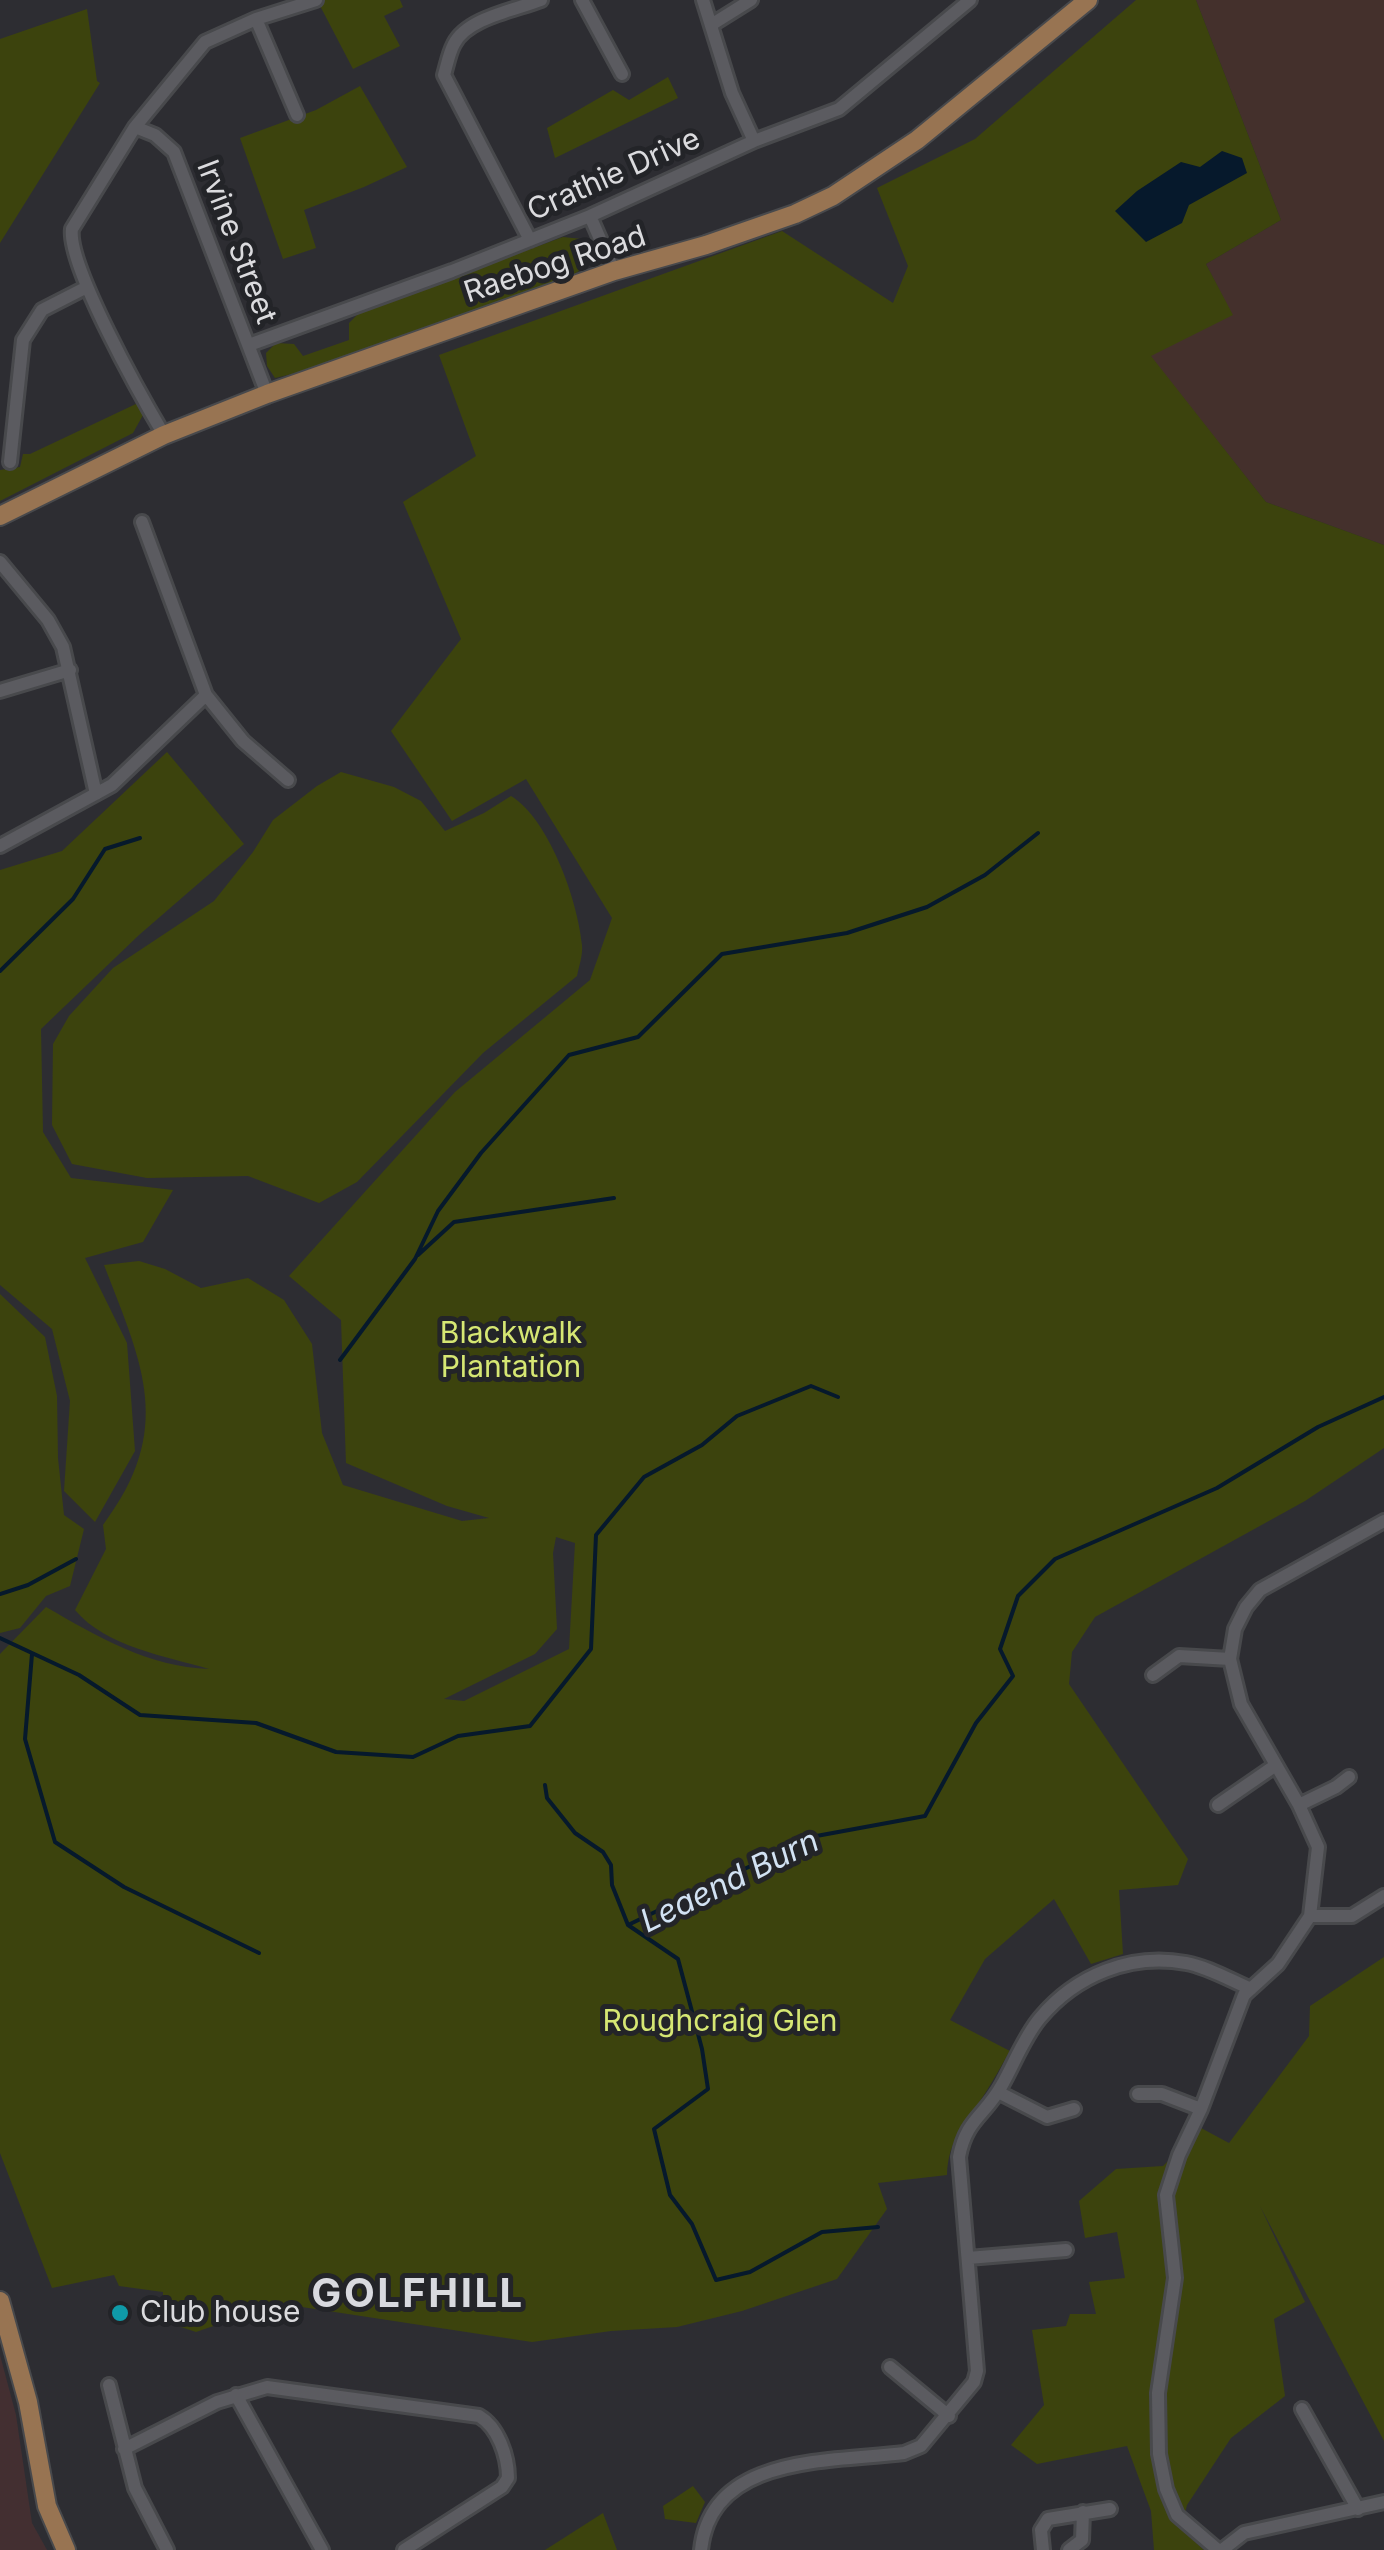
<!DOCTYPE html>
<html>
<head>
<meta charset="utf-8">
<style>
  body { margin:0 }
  canvas { display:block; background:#2d2d32 }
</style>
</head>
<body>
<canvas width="1384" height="2550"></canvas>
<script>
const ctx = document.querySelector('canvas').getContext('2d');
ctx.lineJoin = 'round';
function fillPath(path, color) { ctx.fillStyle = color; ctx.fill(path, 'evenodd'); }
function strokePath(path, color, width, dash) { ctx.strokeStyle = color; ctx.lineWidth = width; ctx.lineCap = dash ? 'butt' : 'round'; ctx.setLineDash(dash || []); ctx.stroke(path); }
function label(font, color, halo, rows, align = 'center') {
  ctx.font = font + ' Inter,sans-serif'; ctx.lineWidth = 10; ctx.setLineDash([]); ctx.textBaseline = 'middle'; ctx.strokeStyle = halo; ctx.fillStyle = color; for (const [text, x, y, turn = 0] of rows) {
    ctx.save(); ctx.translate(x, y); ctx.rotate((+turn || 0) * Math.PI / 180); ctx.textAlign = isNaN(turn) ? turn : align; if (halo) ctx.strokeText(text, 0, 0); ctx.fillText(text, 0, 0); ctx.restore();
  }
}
fillPath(new Path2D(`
  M 1196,0 L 1384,0 L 1384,545 L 1266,502 L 1150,356 L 1232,315 L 1206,264 L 1281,220 Z`), '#44302c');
fillPath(new Path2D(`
  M 0,2355 L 16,2415 L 32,2523 L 47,2550 L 0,2550 Z`), '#432f31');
fillPath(new Path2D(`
  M 317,0 L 400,0 L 403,7 L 384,16 L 400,46 L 353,69 Z
  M 1136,0 L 1196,0 L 1281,220 L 1206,264 L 1233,315 L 1151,356 L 1266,502 L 1384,545 L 1384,1448 L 1305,1501 L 1095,1617 L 1072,1652 L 1069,1684 L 1188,1859 L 1178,1885 L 1119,1890 L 1123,1954 L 1091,1964 L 1054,1899 L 985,1959 L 950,2020 L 1010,2051 C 1001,2066 993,2081 984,2095 C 966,2123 948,2139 947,2175 L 878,2183 L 887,2209 L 837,2279 L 742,2311 L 677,2327 L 611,2331 L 532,2342 L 269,2302 L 260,2310 L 196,2332 L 163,2321 L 163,2292 L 119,2286 L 114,2275 L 52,2288 L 0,2153 L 0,1654 L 46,1607 C 98,1637 149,1667 209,1669 C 166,1656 106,1647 75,1610 L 106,1549 L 103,1525 C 175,1429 143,1366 104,1265 L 139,1261 L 165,1269 L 201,1288 L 248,1278 L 284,1300 L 312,1344 L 322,1433 L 343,1485 L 462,1521 L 489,1518 L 447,1506 L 346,1463 L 341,1320 L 289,1276 L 455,1092 L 590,980 L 612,918 L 526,779 L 452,821 L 391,731 L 461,639 L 403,502 L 476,456 L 439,355 L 782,231 L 893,303 L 908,266 L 877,188 L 975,139 ZM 556,1537 L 575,1543 L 569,1649 L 464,1701 L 444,1699 L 535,1654 L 557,1629 L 553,1553 Z
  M 87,9 L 97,81 L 100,83 L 0,243 L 0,39 Z
  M 668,77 L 678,98 L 555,158 L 547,128 L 613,90 L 629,100 Z
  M 360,86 L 407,167 L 364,187 L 304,210 L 316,248 L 283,259 L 240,138 L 316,110 Z
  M 563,237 L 582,239 L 592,253 L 586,266 L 573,275 L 296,373 L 275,378 L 267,366 L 266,353 L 276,343 L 294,344 L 303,356 L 349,340 L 349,323 L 361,311 Z
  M 138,403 L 143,415 L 133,433 L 0,501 L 0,470 L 20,467 L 23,454 L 30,454 Z
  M 167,752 L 244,844 L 139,935 L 41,1029 L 43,1132 L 71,1178 L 173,1190 L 143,1242 L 85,1258 L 127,1343 L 135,1451 L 95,1522 L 64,1491 L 70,1401 L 52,1329 L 0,1285 L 0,870 L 62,851 Z
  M 341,772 L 394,787 L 421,801 L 445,831 L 484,813 L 511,796 C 549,819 578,901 582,945 C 583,955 579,966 577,976 L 483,1053 L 357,1182 L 319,1203 L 248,1176 L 147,1178 L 72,1164 L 52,1125 L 53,1044 L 69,1016 L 113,968 L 214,901 L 253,852 L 273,820 L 317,786 Z
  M 0,1294 L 45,1337 L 57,1396 L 58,1458 L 64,1515 L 84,1529 L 70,1586 L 46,1596 L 20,1628 L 0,1633 Z
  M 1384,1957 L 1384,2441 L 1260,2206 L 1305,2302 L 1274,2319 L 1285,2396 L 1231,2438 L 1187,2505 L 1181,2529 L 1204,2550 L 1154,2550 L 1151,2511 L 1127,2446 L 1037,2464 L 1011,2445 L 1044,2405 L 1032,2330 L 1066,2326 L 1070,2314 L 1096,2314 L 1089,2282 L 1125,2278 L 1117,2232 L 1085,2238 L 1079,2201 L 1116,2169 L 1163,2166 L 1201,2128 L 1229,2143 L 1309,2036 L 1310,2006 Z
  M 693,2486 L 705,2502 L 696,2523 L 665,2519 L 663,2506 Z
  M 603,2513 L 617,2550 L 545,2550 Z`), '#3c430d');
fillPath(new Path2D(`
  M 1222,151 L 1242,158 L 1247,173 L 1189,205 L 1182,223 L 1146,242 L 1115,211 L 1137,191 L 1181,162 L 1200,167 Z`), '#06192c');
strokePath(new Path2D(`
  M 0,971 L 73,899 L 105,849 L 140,838
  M 418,1255 L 454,1222 L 614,1198
  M 340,1360 L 415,1259 L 438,1211 L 481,1153 L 569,1055 L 638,1037 L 722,954 L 847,933 L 927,907 L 985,875 L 1038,833
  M 0,1594 L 28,1585 L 76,1559
  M 0,1638 L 79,1675 L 140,1715 L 256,1723 L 336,1752 L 413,1757 L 458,1736 L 530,1726 L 591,1649 L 596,1535 L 644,1477 L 702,1445 L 737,1416 L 811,1386 L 838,1397
  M 32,1654 L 25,1739 L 55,1842 L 124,1887 L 259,1953
  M 545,1785 L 547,1798 L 575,1833 L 603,1852 L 611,1865 L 612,1885 L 628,1925
  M 878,2227 L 822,2232 L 750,2272 L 716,2280 L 692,2224 L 670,2195 L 654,2129 L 708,2089 L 702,2049 L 678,1959 L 628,1925 L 811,1837 L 925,1816 L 976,1723 L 1013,1676 L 1000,1649 L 1018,1596 L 1055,1559 L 1217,1488 L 1318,1427 L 1384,1397`), '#06192c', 4);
const minor = new Path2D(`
  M 582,0 L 622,74
  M 703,0 L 732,93 L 754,141
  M 256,19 L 297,115
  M 711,25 L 751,0
  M 135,127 L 155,135 L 174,152 L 267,394
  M 590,216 L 614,271
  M 530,240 L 444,75 C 447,65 449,53 454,44 C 467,18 515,10 541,0
  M 249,345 L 452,271 L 590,216 L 754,141 L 839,109 L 970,0
  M 164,435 C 142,398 67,265 72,229 L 135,127 L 205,42 L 256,19 L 316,0
  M 10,462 L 23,340 L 42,310 L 87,287
  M 142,522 L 206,695 L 243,741 L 288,780
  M 0,562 L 48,620 L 63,647 L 96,794
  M 0,691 L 70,670
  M 0,846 L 112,785 L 206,695
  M 1153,1675 L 1179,1656 L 1230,1659
  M 1218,1805 L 1276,1765
  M 1299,1805 L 1336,1787 L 1349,1777
  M 1310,1916 L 1352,1916 L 1384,1896
  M 998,2092 L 1047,2117 L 1074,2109
  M 1138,2094 L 1162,2094 L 1201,2109
  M 968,2258 L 1066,2250
  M 890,2367 L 949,2416
  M 109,2385 L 135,2488 L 167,2550
  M 236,2395 L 322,2550
  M 1302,2409 L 1358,2509
  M 124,2449 L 217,2402 L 267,2387 L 479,2416 C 498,2427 508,2456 508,2478 L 502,2487 L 404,2550
  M 701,2550 C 711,2454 831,2462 904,2453 L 921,2446 L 974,2382 L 977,2371 L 959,2157 C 966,2119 985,2116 1002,2085 C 1014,2064 1024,2037 1040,2018 C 1076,1975 1130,1953 1186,1963 C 1208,1967 1230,1980 1251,1989
  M 1043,2550 L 1041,2530 L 1048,2519 L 1110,2509
  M 1069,2550 L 1082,2540 L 1083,2512
  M 1218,2550 L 1177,2515 L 1166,2489 L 1159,2454 L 1158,2393 L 1175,2278 L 1166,2195 L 1179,2155 L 1201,2109 L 1244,1995 L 1278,1964 L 1310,1916 L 1318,1847 L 1299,1805 L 1241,1704 L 1230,1659 L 1235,1629 L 1246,1607 L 1260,1590 L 1384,1521
  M 1222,2550 L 1244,2533 L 1384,2502`);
const major = new Path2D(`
  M 0,516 L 164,435 L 267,394 L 614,271 L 706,245 L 795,214 L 833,196 L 917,140 L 1088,0
  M 0,2301 L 28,2402 L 47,2506 L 66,2550`);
strokePath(minor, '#48494c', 18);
strokePath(major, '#48494c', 22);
strokePath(minor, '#5b5b60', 12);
strokePath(major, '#987452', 18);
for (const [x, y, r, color] of [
  [120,2313,10,"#0f9aa8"]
]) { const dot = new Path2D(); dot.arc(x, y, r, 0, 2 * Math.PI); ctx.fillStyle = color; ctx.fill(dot); strokePath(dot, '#232428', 4); }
label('30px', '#dbdbde', '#232428', [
  ["Crathie Drive",614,175,-24],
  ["Irvine Street",236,242,69],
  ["Raebog Road",555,265,-18]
]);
label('30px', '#d6e773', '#232428', [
  ["Blackwalk",511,1334],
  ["Plantation",511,1368],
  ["Roughcraig Glen",720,2022]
]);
label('30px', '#dbdbde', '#232428', [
  ["Club house",140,2313]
], 'left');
label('italic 32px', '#d2e2f3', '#232428', [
  ["Leaend Burn",730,1882,-26]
]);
ctx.letterSpacing = '2.5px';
label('bold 40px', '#d9dadf', '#232428', [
  ["GOLFHILL",418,2295]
]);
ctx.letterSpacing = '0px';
</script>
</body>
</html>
